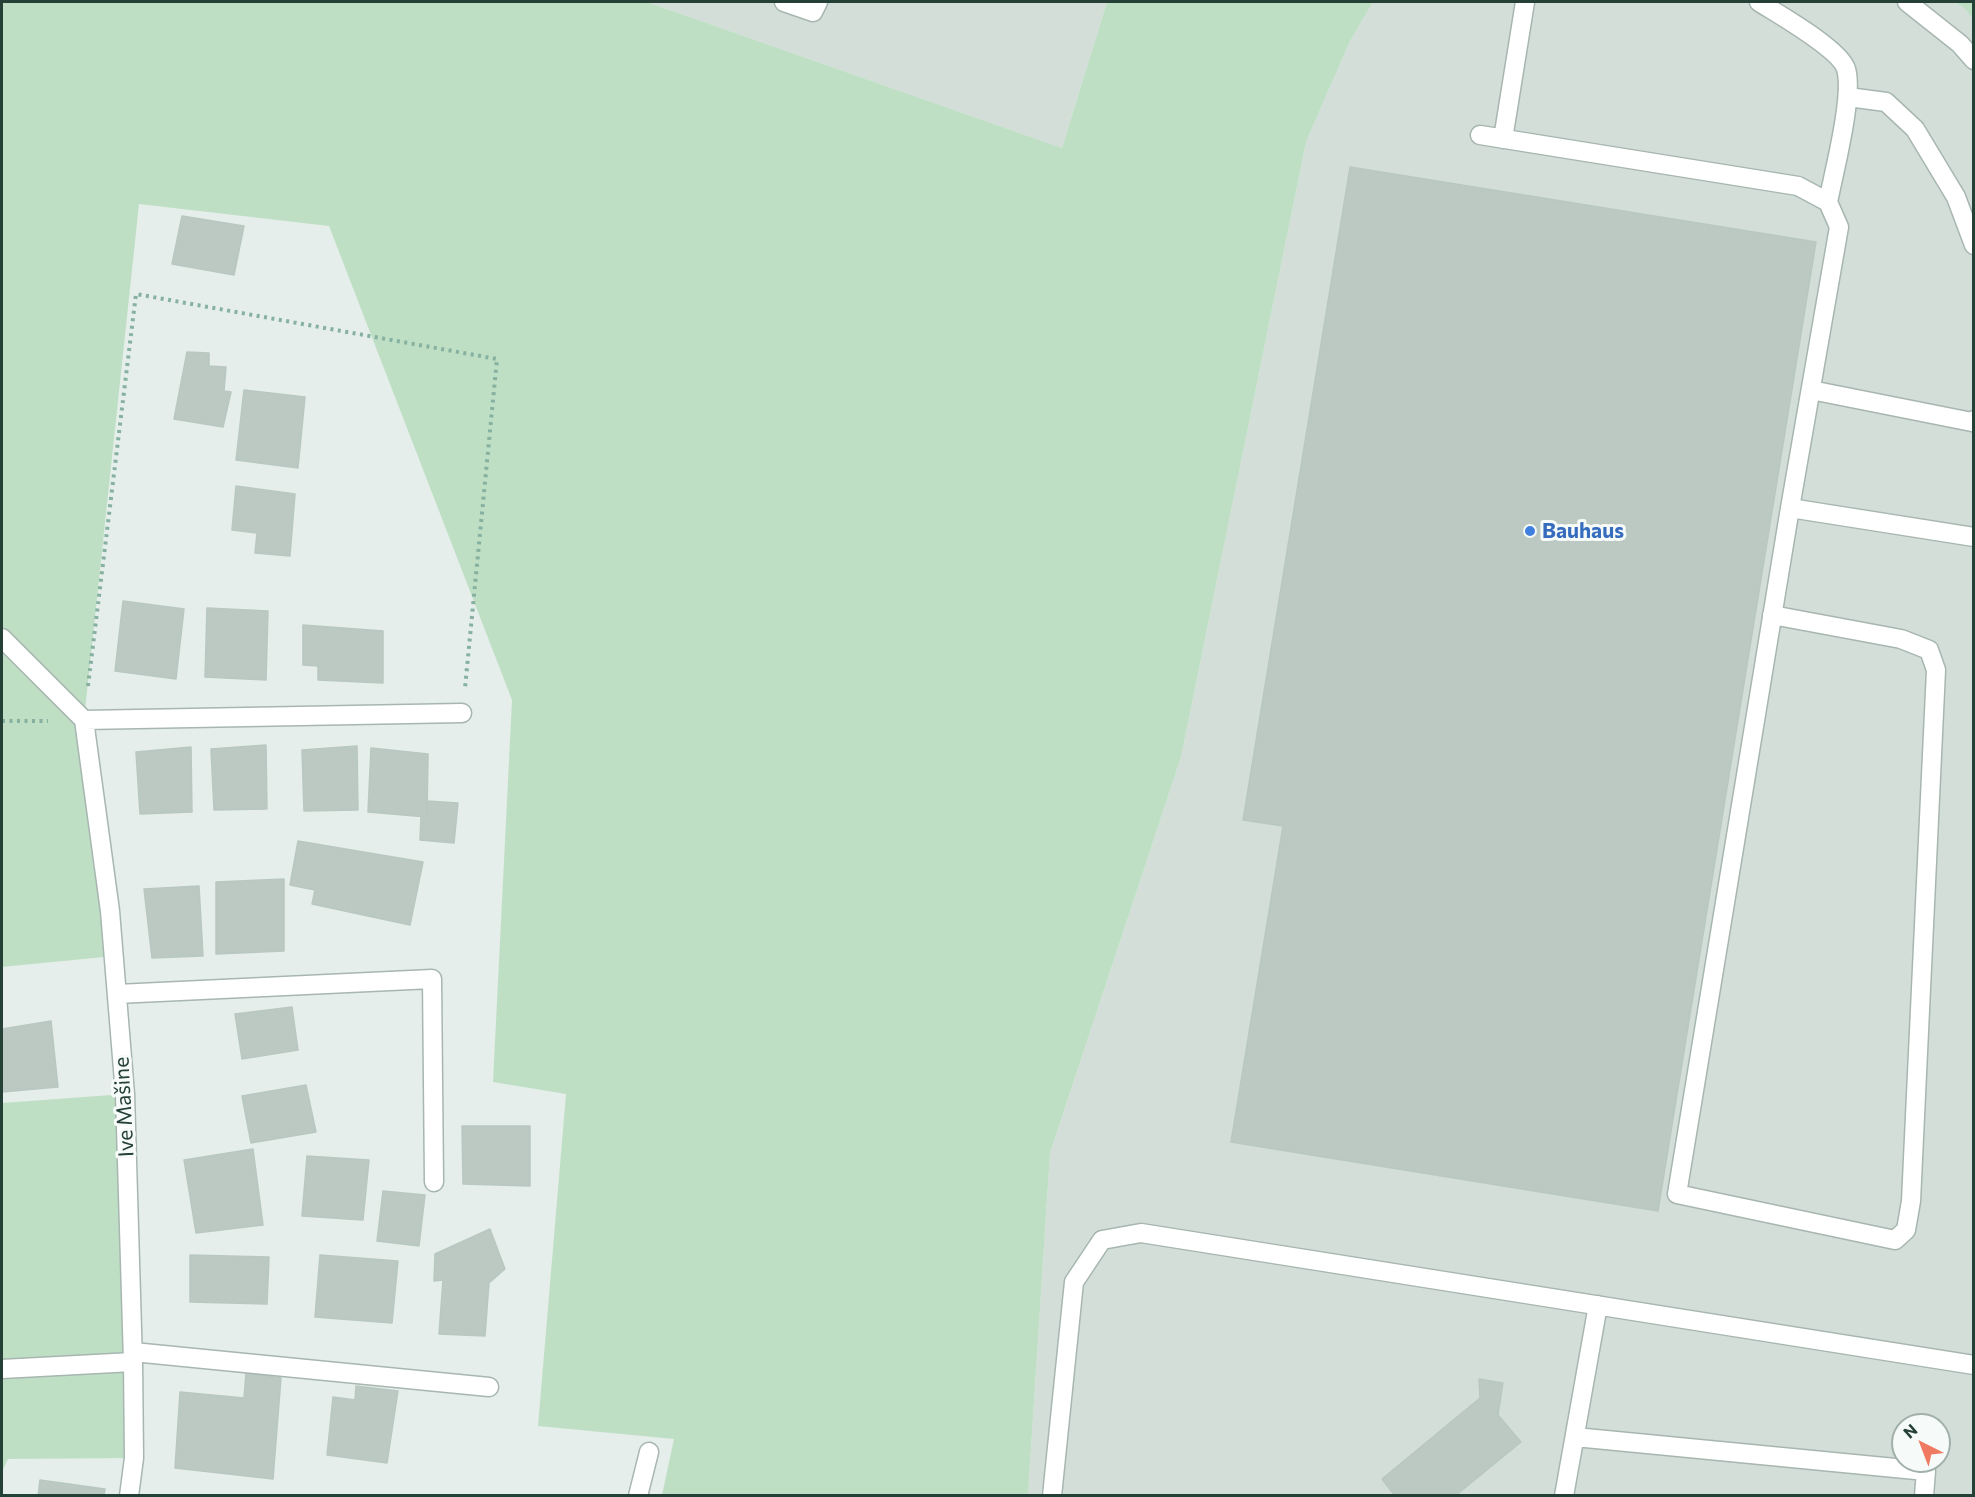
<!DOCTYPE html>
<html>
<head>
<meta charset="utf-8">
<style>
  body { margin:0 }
  #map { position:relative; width:1975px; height:1497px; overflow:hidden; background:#e5eeea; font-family:Commissioner,sans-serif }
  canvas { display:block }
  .frame { position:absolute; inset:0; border:3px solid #244037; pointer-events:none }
  .north { position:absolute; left:1891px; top:1413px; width:60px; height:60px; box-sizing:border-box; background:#f6faf8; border:2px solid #a2b0ab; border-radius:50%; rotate:318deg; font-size:16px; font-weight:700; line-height:24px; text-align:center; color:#244037 }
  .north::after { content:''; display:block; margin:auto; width:21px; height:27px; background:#f07a61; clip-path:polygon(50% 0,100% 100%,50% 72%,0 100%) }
</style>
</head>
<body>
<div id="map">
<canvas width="1975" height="1497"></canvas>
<div class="frame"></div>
<div class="north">N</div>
</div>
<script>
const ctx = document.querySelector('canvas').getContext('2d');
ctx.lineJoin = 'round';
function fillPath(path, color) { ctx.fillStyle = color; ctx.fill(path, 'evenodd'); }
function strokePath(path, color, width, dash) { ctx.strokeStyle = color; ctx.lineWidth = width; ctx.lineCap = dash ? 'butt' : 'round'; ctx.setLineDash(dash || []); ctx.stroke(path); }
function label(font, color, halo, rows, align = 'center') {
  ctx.font = font + ' Commissioner,sans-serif'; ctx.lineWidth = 6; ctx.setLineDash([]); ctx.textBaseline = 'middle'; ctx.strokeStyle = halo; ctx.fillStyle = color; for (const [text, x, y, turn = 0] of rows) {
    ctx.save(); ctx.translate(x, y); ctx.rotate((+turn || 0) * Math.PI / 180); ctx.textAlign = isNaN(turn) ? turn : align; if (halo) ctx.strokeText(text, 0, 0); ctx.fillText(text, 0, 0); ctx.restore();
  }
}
fillPath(new Path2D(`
  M 647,2 L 1107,2 L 1062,148 Z
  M 1373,2 L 1955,2 L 1964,8 L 1974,19 L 1973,1495 L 1028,1496 L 1050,1153 L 1181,757 L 1306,142 L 1350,41 ZM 1903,1425 L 1939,1425 L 1939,1461 L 1903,1461 Z`), '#d3ded8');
fillPath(new Path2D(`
  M 2,2 L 647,2 L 1062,148 L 1107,2 L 1373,2 L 1350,41 L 1306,142 L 1181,757 L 1050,1153 L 1028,1495 L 662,1495 L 674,1439 L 538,1426 L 566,1094 L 493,1082 L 512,700 L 329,226 L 139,204 L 84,720 L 114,956 L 2,967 Z
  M 1955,2 L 1973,2 L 1973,19 L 1964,8 Z
  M 125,1094 L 134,1458 L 8,1459 L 2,1472 L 2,1103 Z`), '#bfdfc5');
const building = new Path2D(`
  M 1350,167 L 1816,242 L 1658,1211 L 1231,1142 L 1283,826 L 1243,820 Z
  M 182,216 L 244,226 L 234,275 L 172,264 Z
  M 187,352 L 209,353 L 209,366 L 226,367 L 224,391 L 231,392 L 223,427 L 174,419 Z
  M 244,390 L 305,397 L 298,468 L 236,460 Z
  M 236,486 L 295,494 L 290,556 L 255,553 L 257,533 L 232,530 Z
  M 123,601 L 184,609 L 176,679 L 115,671 Z
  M 207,608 L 268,611 L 266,680 L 205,677 Z
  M 303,625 L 383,631 L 383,683 L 318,680 L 318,666 L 303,665 Z
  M 266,745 L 267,809 L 214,810 L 211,749 Z
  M 357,746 L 358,810 L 304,811 L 302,750 Z
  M 191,747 L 192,812 L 140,814 L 136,752 Z
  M 371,748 L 428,754 L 427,817 L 368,812 Z
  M 427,801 L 458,803 L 454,843 L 420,840 L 421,816 L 427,817 Z
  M 298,841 L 423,862 L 410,925 L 312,904 L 315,890 L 290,885 Z
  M 284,879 L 284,951 L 216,954 L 216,882 Z
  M 199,886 L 203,956 L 152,958 L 144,889 Z
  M 292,1007 L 298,1050 L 242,1059 L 235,1014 Z
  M 51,1021 L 58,1087 L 2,1092 L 2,1029 Z
  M 306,1085 L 316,1132 L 251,1143 L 242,1096 Z
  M 462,1126 L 530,1126 L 530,1186 L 463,1184 Z
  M 253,1149 L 263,1225 L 196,1233 L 184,1160 Z
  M 307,1156 L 369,1160 L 363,1220 L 302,1216 Z
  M 383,1191 L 425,1195 L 419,1246 L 377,1241 Z
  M 490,1229 L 505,1269 L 489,1283 L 485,1336 L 439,1334 L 443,1280 L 434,1281 L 435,1254 Z
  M 190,1255 L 269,1257 L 267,1304 L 190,1302 Z
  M 320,1255 L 398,1261 L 392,1323 L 315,1317 Z
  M 246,1373 L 281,1378 L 273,1479 L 175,1468 L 180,1392 L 244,1398 Z
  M 1479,1379 L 1503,1383 L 1498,1415 L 1521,1442 L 1455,1496 L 1395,1496 L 1382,1479 L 1480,1398 Z
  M 356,1386 L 398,1391 L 387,1463 L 327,1455 L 333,1397 L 355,1400 Z
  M 40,1480 L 105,1489 L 104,1496 L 38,1496 Z`);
fillPath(building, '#bbc9c2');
strokePath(building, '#b8c8c0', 1.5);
const service = new Path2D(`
  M 784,2 L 813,12 L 818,2
  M 1759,2 C 1778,14 1840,49 1846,69 C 1854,95 1834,172 1828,202
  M 1848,97 L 1886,102 L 1915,129 L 1956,197 L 1974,245
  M 1480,135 L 1798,186 L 1828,202 L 1839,227 L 1790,508 L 1677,1194 L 1895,1240 L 1906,1230 L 1911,1201 L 1936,670 L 1929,650 L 1901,639 L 1772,615
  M 1503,139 L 1525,2
  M 1811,390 L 1972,422 L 1974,420
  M 1790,508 L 1974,537
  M 133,1352 L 489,1387
  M 2,1369 L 133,1362
  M 1575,1437 L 1926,1471 L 1924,1496
  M 1052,1496 L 1074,1282 L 1102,1240 L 1141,1233 L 1974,1365
  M 1564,1496 L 1598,1305`);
const minor = new Path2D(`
  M 1907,2 L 1960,44 L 1974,60
  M 2,638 L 84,720
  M 84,720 L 110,911 L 125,1094 L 133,1362 L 134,1458 L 129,1496
  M 84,720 L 462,713
  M 117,994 L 432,979 L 434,1182
  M 638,1496 L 649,1452`);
strokePath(service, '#a7b6b1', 21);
strokePath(minor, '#a7b6b1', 21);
strokePath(new Path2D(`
  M 88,686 L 136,294 L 497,359 L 465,688
  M 2,721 L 48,721`), '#86b1a1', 4, [3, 4.5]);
strokePath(service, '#fff', 18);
strokePath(minor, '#fff', 18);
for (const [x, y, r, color] of [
  [1530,531,6,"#3f7fe0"]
]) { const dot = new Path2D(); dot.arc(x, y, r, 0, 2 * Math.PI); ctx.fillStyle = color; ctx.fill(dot); strokePath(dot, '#f6faf8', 2); }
label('bold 21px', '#366cbe', '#f6faf8', [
  ["Bauhaus",1542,531]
], 'left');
label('21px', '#244037', '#f6faf8', [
  ["Ive Mašine",124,1107,-93]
]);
</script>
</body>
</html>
